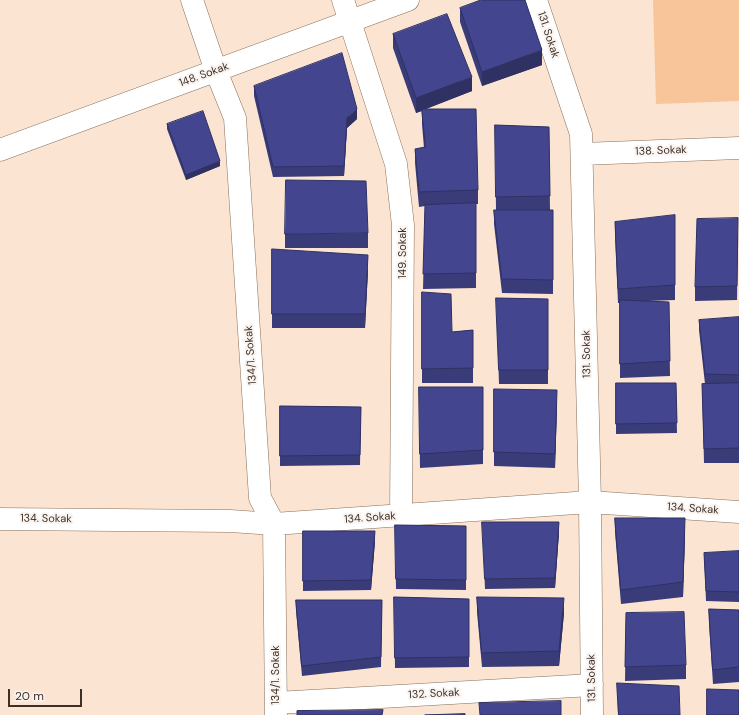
<!DOCTYPE html>
<html>
<head>
<meta charset="utf-8">
<style>
  body { margin:0 }
  #map { position:relative; width:739px; height:715px; overflow:hidden; background:#fbe4d1; font-family:"DM Sans",sans-serif }
  canvas { display:block }
  .scale { position:absolute; left:8px; top:689px; width:74px; height:18px; box-sizing:border-box; border:2px solid #3c3028; border-top:0; padding-left:5px; font-size:12px; line-height:14px; white-space:nowrap; color:#3c3028; -webkit-text-stroke:3px #faf4f0; paint-order:stroke }
</style>
</head>
<body>
<div id="map">
<canvas width="739" height="715"></canvas>
<div class="scale">20 m</div>
</div>
<script>
const ctx = document.querySelector('canvas').getContext('2d');
ctx.lineJoin = 'round';
function fillPath(path, color) { ctx.fillStyle = color; ctx.fill(path, 'evenodd'); }
function strokePath(path, color, width, dash) { ctx.strokeStyle = color; ctx.lineWidth = width; ctx.lineCap = dash ? 'butt' : 'round'; ctx.setLineDash(dash || []); ctx.stroke(path); }
function label(font, color, halo, rows, align = 'center') {
  ctx.font = font + ' "DM Sans",sans-serif'; ctx.lineWidth = 4; ctx.setLineDash([]); ctx.textBaseline = 'middle'; ctx.strokeStyle = halo; ctx.fillStyle = color; for (const [text, x, y, turn = 0] of rows) {
    ctx.save(); ctx.translate(x, y); ctx.rotate((+turn || 0) * Math.PI / 180); ctx.textAlign = isNaN(turn) ? turn : align; if (halo) ctx.strokeText(text, 0, 0); ctx.fillText(text, 0, 0); ctx.restore();
  }
}
fillPath(new Path2D(`
  M 653,0 L 739,0 L 739,101 L 656,104 Z`), '#f8c49a');
const street = new Path2D(`
  M 192,0 L 216,71 L 235,118 L 260,498 L 274,524 L 276,715
  M 343,0 L 396,164 L 403,225 L 401,515
  M 536,0 L 581,134 L 590,502 L 592,715
  M 0,150 L 408,0
  M 582,154 L 739,148
  M 0,519 L 230,521 L 274,524 L 590,502 L 739,512
  M 276,703 L 592,685`);
strokePath(street, '#896f5b', 23);
strokePath(street, '#fff', 22);
fillPath(new Path2D(`
  M 460,8 L 542,65 L 482,86 L 460,22 Z
  M 393,34 L 472,91 L 425,109 L 478,190 L 478,204 L 476,204 L 476,288 L 423,289 L 425,206 L 419,207 L 415,163 L 415,149 L 424,148 L 422,124 L 422,111 L 416,113 L 393,48 Z
  M 254,86 L 357,119 L 347,128 L 344,176 L 273,177 L 254,96 Z
  M 167,124 L 220,166 L 186,180 L 167,129 Z
  M 495,125 L 549,127 L 550,210 L 553,210 L 553,294 L 502,293 L 494,224 L 494,210 L 496,210 Z
  M 675,215 L 675,300 L 648,301 L 669,302 L 670,376 L 620,378 L 620,303 L 618,303 L 615,236 L 615,222 Z
  M 368,233 L 368,248 L 285,248 L 285,234 Z
  M 738,233 L 737,300 L 695,301 L 695,287 Z
  M 272,249 L 368,270 L 365,328 L 272,328 Z
  M 422,292 L 452,332 L 473,330 L 473,383 L 422,383 Z
  M 496,298 L 548,299 L 548,384 L 499,384 Z
  M 739,317 L 739,463 L 704,463 L 702,384 L 705,384 L 699,330 L 699,320 Z
  M 616,383 L 676,383 L 677,433 L 616,434 Z
  M 419,387 L 483,387 L 483,464 L 420,468 Z
  M 494,389 L 557,404 L 555,468 L 494,466 Z
  M 280,406 L 361,407 L 360,465 L 280,466 Z
  M 615,518 L 685,533 L 683,597 L 621,604 L 615,532 Z
  M 482,522 L 559,532 L 555,588 L 485,589 Z
  M 395,525 L 466,526 L 466,590 L 396,589 Z
  M 303,531 L 375,541 L 371,590 L 303,591 Z
  M 739,551 L 739,602 L 706,601 L 704,553 Z
  M 394,597 L 469,599 L 469,667 L 395,668 Z
  M 477,597 L 564,613 L 559,666 L 482,667 L 477,612 Z
  M 296,600 L 382,600 L 381,667 L 302,676 L 296,610 Z
  M 709,609 L 739,610 L 739,682 L 713,684 L 709,623 Z
  M 626,613 L 686,665 L 686,679 L 625,681 Z
  M 617,683 L 680,715 L 618,715 Z`), '#3a3c7a');
fillPath(new Path2D(`
  M 542,50 L 542,65 L 482,86 L 482,72 Z
  M 472,77 L 472,91 L 416,113 L 416,98 Z
  M 357,109 L 357,119 L 347,128 L 344,176 L 344,166 L 347,118 Z
  M 220,161 L 220,166 L 186,180 L 186,175 Z
  M 368,255 L 368,270 L 365,328 L 365,314 Z
  M 557,390 L 557,404 L 555,468 L 555,454 Z
  M 685,518 L 685,533 L 683,597 L 683,582 Z
  M 559,522 L 559,532 L 555,588 L 555,578 Z
  M 375,531 L 375,541 L 371,590 L 371,580 Z
  M 564,598 L 564,613 L 559,666 L 559,651 Z`), '#2f3163');
const building = new Path2D(`
  M 481,0 L 525,0 L 542,50 L 482,72 L 460,8 Z
  M 447,14 L 472,77 L 416,98 L 393,34 Z
  M 342,53 L 357,109 L 347,118 L 344,166 L 273,167 L 254,86 Z
  M 422,109 L 476,109 L 478,190 L 419,192 L 415,149 L 425,147 Z
  M 203,111 L 220,161 L 186,175 L 167,124 Z
  M 495,125 L 549,127 L 550,196 L 496,197 Z
  M 286,180 L 366,181 L 368,233 L 285,234 Z
  M 476,203 L 476,273 L 423,274 L 425,205 Z
  M 494,210 L 553,210 L 553,280 L 502,279 Z
  M 675,215 L 675,285 L 618,289 L 615,222 Z
  M 738,218 L 737,286 L 695,287 L 697,219 Z
  M 272,249 L 368,255 L 365,314 L 272,314 Z
  M 422,292 L 451,294 L 452,332 L 473,330 L 473,368 L 422,369 Z
  M 496,298 L 548,299 L 548,370 L 499,370 Z
  M 620,300 L 669,302 L 670,361 L 620,364 Z
  M 739,317 L 739,375 L 705,374 L 699,320 Z
  M 616,383 L 676,383 L 677,423 L 616,424 Z
  M 739,383 L 739,448 L 704,449 L 702,384 Z
  M 419,387 L 483,387 L 483,450 L 420,454 Z
  M 494,389 L 557,390 L 555,454 L 494,452 Z
  M 280,406 L 361,407 L 360,455 L 280,456 Z
  M 615,518 L 685,518 L 683,582 L 621,590 Z
  M 482,522 L 559,522 L 555,578 L 485,579 Z
  M 395,525 L 466,526 L 466,580 L 396,579 Z
  M 303,531 L 375,531 L 371,580 L 303,581 Z
  M 739,551 L 739,592 L 706,591 L 704,553 Z
  M 394,597 L 469,599 L 469,657 L 395,658 Z
  M 477,597 L 564,598 L 559,651 L 482,653 Z
  M 296,600 L 382,600 L 381,657 L 302,666 Z
  M 709,609 L 739,610 L 739,667 L 713,670 Z
  M 684,612 L 686,665 L 625,667 L 626,613 Z
  M 617,683 L 679,686 L 680,715 L 619,715 Z
  M 707,689 L 739,690 L 739,715 L 707,715 Z
  M 561,701 L 561,715 L 480,715 L 479,703 Z
  M 383,710 L 382,715 L 297,715 L 297,711 Z
  M 465,714 L 465,715 L 425,715 Z`);
fillPath(building, '#43468e');
strokePath(building, '#2f3163', 1);
label('11px', '#3c3028', '#faf4f0', [
  ["131. Sokak",548,35,72],
  ["148. Sokak",204,75,-20],
  ["138. Sokak",661,151,-2],
  ["149. Sokak",403,253,-90],
  ["131. Sokak",587,354,-91],
  ["134/1. Sokak",251,355,-94],
  ["134. Sokak",693,509,4],
  ["134. Sokak",370,518,-4],
  ["134. Sokak",46,519,1],
  ["134/1. Sokak",276,675,-90],
  ["131. Sokak",592,678,-91],
  ["132. Sokak",434,694,-3]
]);
</script>
</body>
</html>
